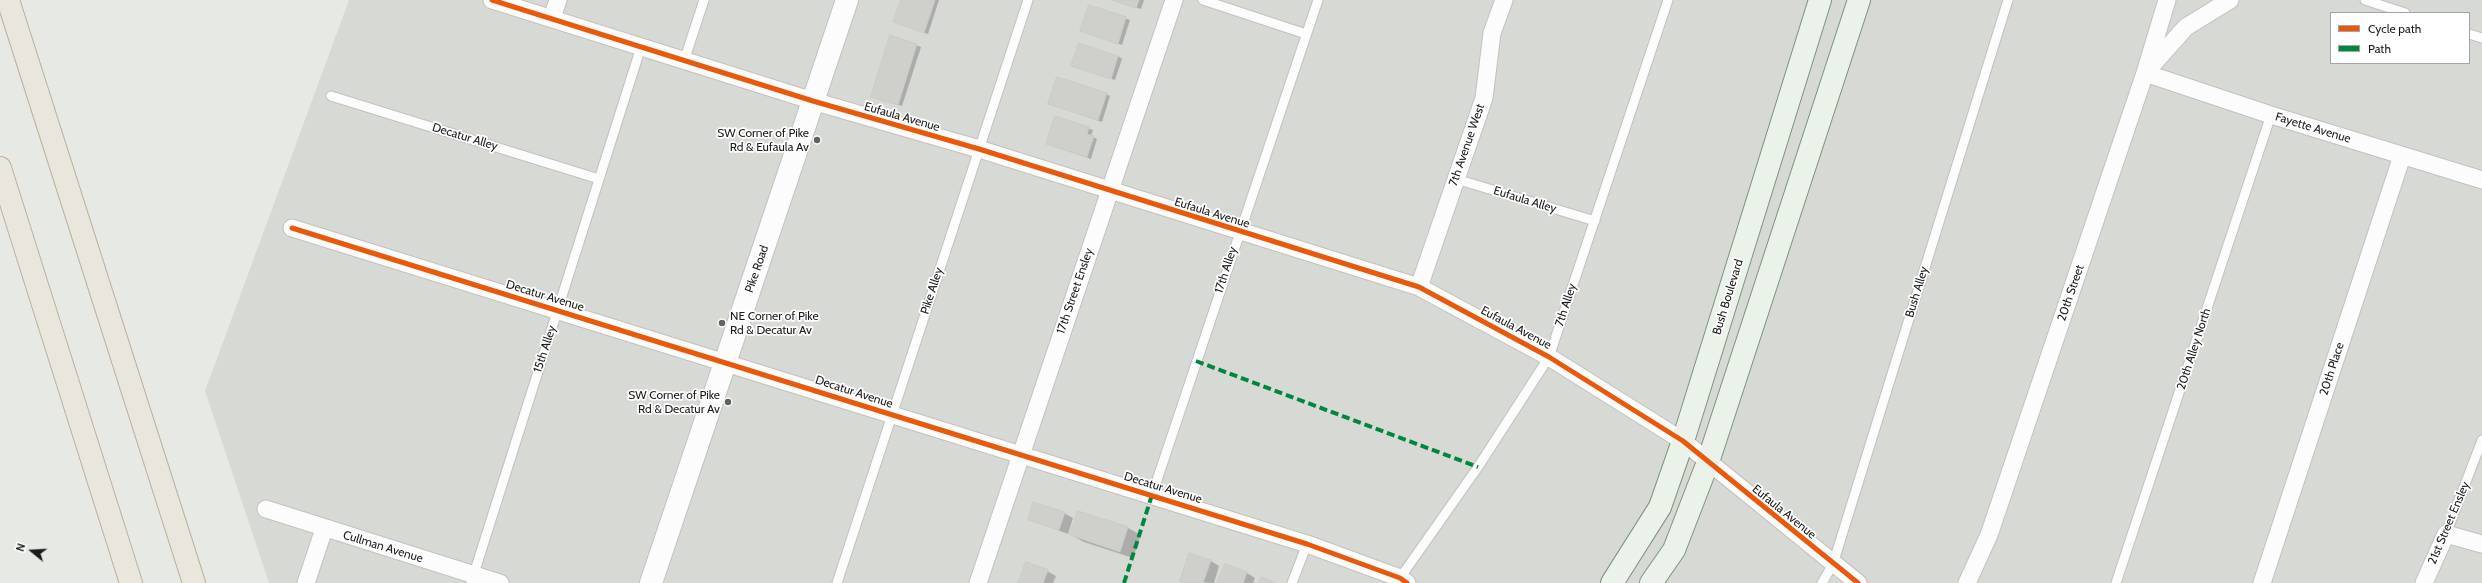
<!DOCTYPE html>
<html>
<head>
<meta charset="utf-8">
<style>
  body { margin:0 }
  #map { position:relative; width:2482px; height:583px; overflow:hidden; background:#e7eae4; font-family:Cabin,sans-serif }
  canvas { display:block }
  .legend { position:absolute; left:2330px; top:12px; width:140px; height:52px; box-sizing:border-box; background:#fff; border:1px solid #a4a4a4; margin:0; padding:5px 7px; list-style:none; font-size:12px; color:#1b1b1b }
  .legend li { display:flex; align-items:center; gap:8px; height:20px }
  .legend b { width:20px; border:1px solid #a4a4a4 }
  .north { position:absolute; left:12px; top:531px; width:40px; height:40px; -webkit-text-stroke:3px #fff; paint-order:stroke; rotate:288deg; font-size:11px; font-weight:700; line-height:16px; text-align:center; color:#1b1b1b }
  .north::after { content:''; display:block; margin:auto; width:14px; height:18px; background:#1b1b1b; clip-path:polygon(50% 0,100% 100%,50% 72%,0 100%) }
</style>
</head>
<body>
<div id="map">
<canvas width="2482" height="583"></canvas>
<ul class="legend">
<li><b style="height:5px;background:#e8590c"></b>Cycle path</li>
<li><b style="height:5px;background:#00873e"></b>Path</li>
</ul>
<div class="north">N</div>
</div>
<script>
const ctx = document.querySelector('canvas').getContext('2d');
ctx.lineJoin = 'round';
function fillPath(path, color) { ctx.fillStyle = color; ctx.fill(path, 'evenodd'); }
function strokePath(path, color, width, dash) { ctx.strokeStyle = color; ctx.lineWidth = width; ctx.lineCap = dash ? 'butt' : 'round'; ctx.setLineDash(dash || []); ctx.stroke(path); }
function label(font, color, halo, rows, align = 'center') {
  ctx.font = font + ' Cabin,sans-serif'; ctx.lineWidth = 3.5; ctx.setLineDash([]); ctx.textBaseline = 'middle'; ctx.strokeStyle = halo; ctx.fillStyle = color; for (const [text, x, y, turn = 0] of rows) {
    ctx.save(); ctx.translate(x, y); ctx.rotate((+turn || 0) * Math.PI / 180); ctx.textAlign = isNaN(turn) ? turn : align; if (halo) ctx.strokeText(text, 0, 0); ctx.fillText(text, 0, 0); ctx.restore();
  }
}
fillPath(new Path2D(`
  M 349,0 L 2482,0 L 2482,583 L 269,583 L 205,391 ZM 2331,13 L 2469,13 L 2469,63 L 2331,63 Z`), '#d7d9d5');
fillPath(new Path2D(`
  M 902,0 L 939,0 L 928,34 L 895,22 Z
  M 1113,0 L 1144,0 L 1141,9 Z
  M 1090,6 L 1130,20 L 1122,45 L 1081,31 Z
  M 916,45 L 921,47 L 902,106 L 876,98 Z
  M 1118,56 L 1122,59 L 1115,80 L 1072,66 Z
  M 1106,94 L 1110,96 L 1102,122 L 1050,104 Z
  M 1056,118 L 1093,130 L 1091,136 L 1097,139 L 1091,159 L 1047,144 Z
  M 1079,512 L 1128,528 L 1141,535 L 1133,558 L 1084,542 L 1071,535 Z
  M 1064,513 L 1073,518 L 1068,534 L 1029,519 Z
  M 1211,561 L 1219,566 L 1214,583 L 1181,581 Z
  M 1047,571 L 1056,576 L 1053,583 L 1019,583 Z
  M 1247,573 L 1255,578 L 1253,583 L 1218,583 Z`), '#0003');
const building = new Path2D(`
  M 901,0 L 935,0 L 924,33 L 893,22 Z
  M 1113,0 L 1139,0 L 1136,8 Z
  M 1089,5 L 1126,17 L 1118,44 L 1080,31 Z
  M 890,35 L 917,44 L 898,105 L 871,97 Z
  M 1079,43 L 1118,56 L 1111,79 L 1071,66 Z
  M 1057,77 L 1107,93 L 1098,120 L 1048,104 Z
  M 1055,116 L 1089,127 L 1087,134 L 1094,136 L 1087,157 L 1046,144 Z
  M 1033,502 L 1065,512 L 1059,530 L 1028,520 Z
  M 1078,511 L 1128,527 L 1120,552 L 1070,535 Z
  M 1189,553 L 1211,560 L 1203,583 L 1180,582 Z
  M 1026,562 L 1048,570 L 1043,583 L 1018,583 Z
  M 1225,564 L 1247,572 L 1243,583 L 1217,583 Z
  M 1261,577 L 1276,583 L 1259,583 Z`);
fillPath(building, '#cfd0cb');
strokePath(building, '#cacdc5', 1);
const service = new Path2D(`
  M 1203,0 L 1306,34
  M 2365,0 L 2405,13
  M 2469,34 L 2482,38
  M 684,61 L 704,0
  M 331,96 L 599,179
  M 1456,179 L 1595,221
  M 1152,495 L 1318,0
  M 2446,534 L 2482,440
  M 1400,578 L 1478,467 L 1549,357 L 1668,0
  M 471,583 L 641,47
  M 837,583 L 1028,0
  M 1292,583 L 1307,544
  M 1822,583 L 1833,564 L 2008,0
  M 2116,583 L 2271,115`);
const minor = new Path2D(`
  M 492,0 L 813,101 L 979,149 L 1419,287 L 1549,357 L 1683,441 L 1858,583
  M 2230,0 L 2186,27 L 2145,73 L 2271,115 L 2482,180
  M 552,18 L 558,0
  M 292,228 L 1307,544 L 1400,578 L 1407,583
  M 1419,287 L 1484,98 L 1492,33 L 1504,0
  M 266,509 L 500,583
  M 306,583 L 324,529
  M 978,583 L 1174,0
  M 1967,583 L 1989,535 L 2145,73 L 2167,0
  M 2262,583 L 2402,156
  M 2424,583 L 2446,534 L 2482,544`);
const tertiary = new Path2D(`
  M 651,583 L 847,0`);
const secondary = new Path2D(`
  M 1612,583 L 1660,507 L 1683,441 L 1820,0
  M 1651,583 L 1674,550 L 1708,462 L 1859,0`);
const motorway = new Path2D(`
  M 8,0 L 194,583
  M 0,168 L 131,583`);
strokePath(service, '#c1c2c0', 11);
strokePath(minor, '#c1c2c0', 19);
strokePath(tertiary, '#c1c2c0', 24);
strokePath(secondary, '#7e937d', 24);
strokePath(motorway, '#bdb09b', 24);
strokePath(service, '#fbfcfb', 9);
strokePath(minor, '#fbfcfb', 17);
strokePath(tertiary, '#fbfcfb', 22);
strokePath(secondary, '#eaf2e9', 22);
strokePath(motorway, '#e8e6dd', 22);
strokePath(new Path2D(`
  M 1196,361 L 1478,467
  M 1124,583 L 1152,495`), '#00873e', 4, [8, 4]);
strokePath(new Path2D(`
  M 492,0 L 813,101 L 979,149 L 1419,287 L 1549,357 L 1683,441 L 1858,583
  M 292,228 L 1307,544 L 1400,578 L 1407,583`), '#e8590c', 5);
for (const [x, y, r, color] of [
  [817,140,4,"#626361"],
  [722,323,4,"#626361"],
  [728,402,4,"#626361"]
]) { const dot = new Path2D(); dot.arc(x, y, r, 0, 2 * Math.PI); ctx.fillStyle = color; ctx.fill(dot); strokePath(dot, '#fff', 1.5); }
label('12px', '#1b1b1b', '#fff', [
  ["Eufaula Avenue",902,117,16],
  ["Fayette Avenue",2313,128,17],
  ["Decatur Alley",465,137,17],
  ["7th Avenue West",1467,145,-71],
  ["Eufaula Alley",1525,200,17],
  ["Eufaula Avenue",1212,213,17],
  ["Pike Road",757,269,-71],
  ["17th Alley",1226,270,-72],
  ["Pike Alley",932,291,-72],
  ["17th Street Ensley",1075,291,-71],
  ["Bush Alley",1917,292,-73],
  ["20th Street",2071,293,-71],
  ["Decatur Avenue",545,296,17],
  ["Bush Boulevard",1728,297,-73],
  ["7th Alley",1566,305,-72],
  ["Eufaula Avenue",1516,328,28],
  ["15th Alley",545,349,-72],
  ["20th Alley North",2194,349,-72],
  ["20th Place",2332,369,-72],
  ["Decatur Avenue",854,392,18],
  ["Decatur Avenue",1163,488,17],
  ["Eufaula Avenue",1784,512,39],
  ["21st Street Ensley",2449,523,-67],
  ["Cullman Avenue",383,547,17]
]);
label('12px', '#1b1b1b', '#fff', [
  ["SW Corner of Pike",809,133],
  ["Rd & Eufaula Av",809,147],
  ["NE Corner of Pike",730,316,"left"],
  ["Rd & Decatur Av",730,330,"left"],
  ["SW Corner of Pike",720,395],
  ["Rd & Decatur Av",720,409]
], 'right');
</script>
</body>
</html>
